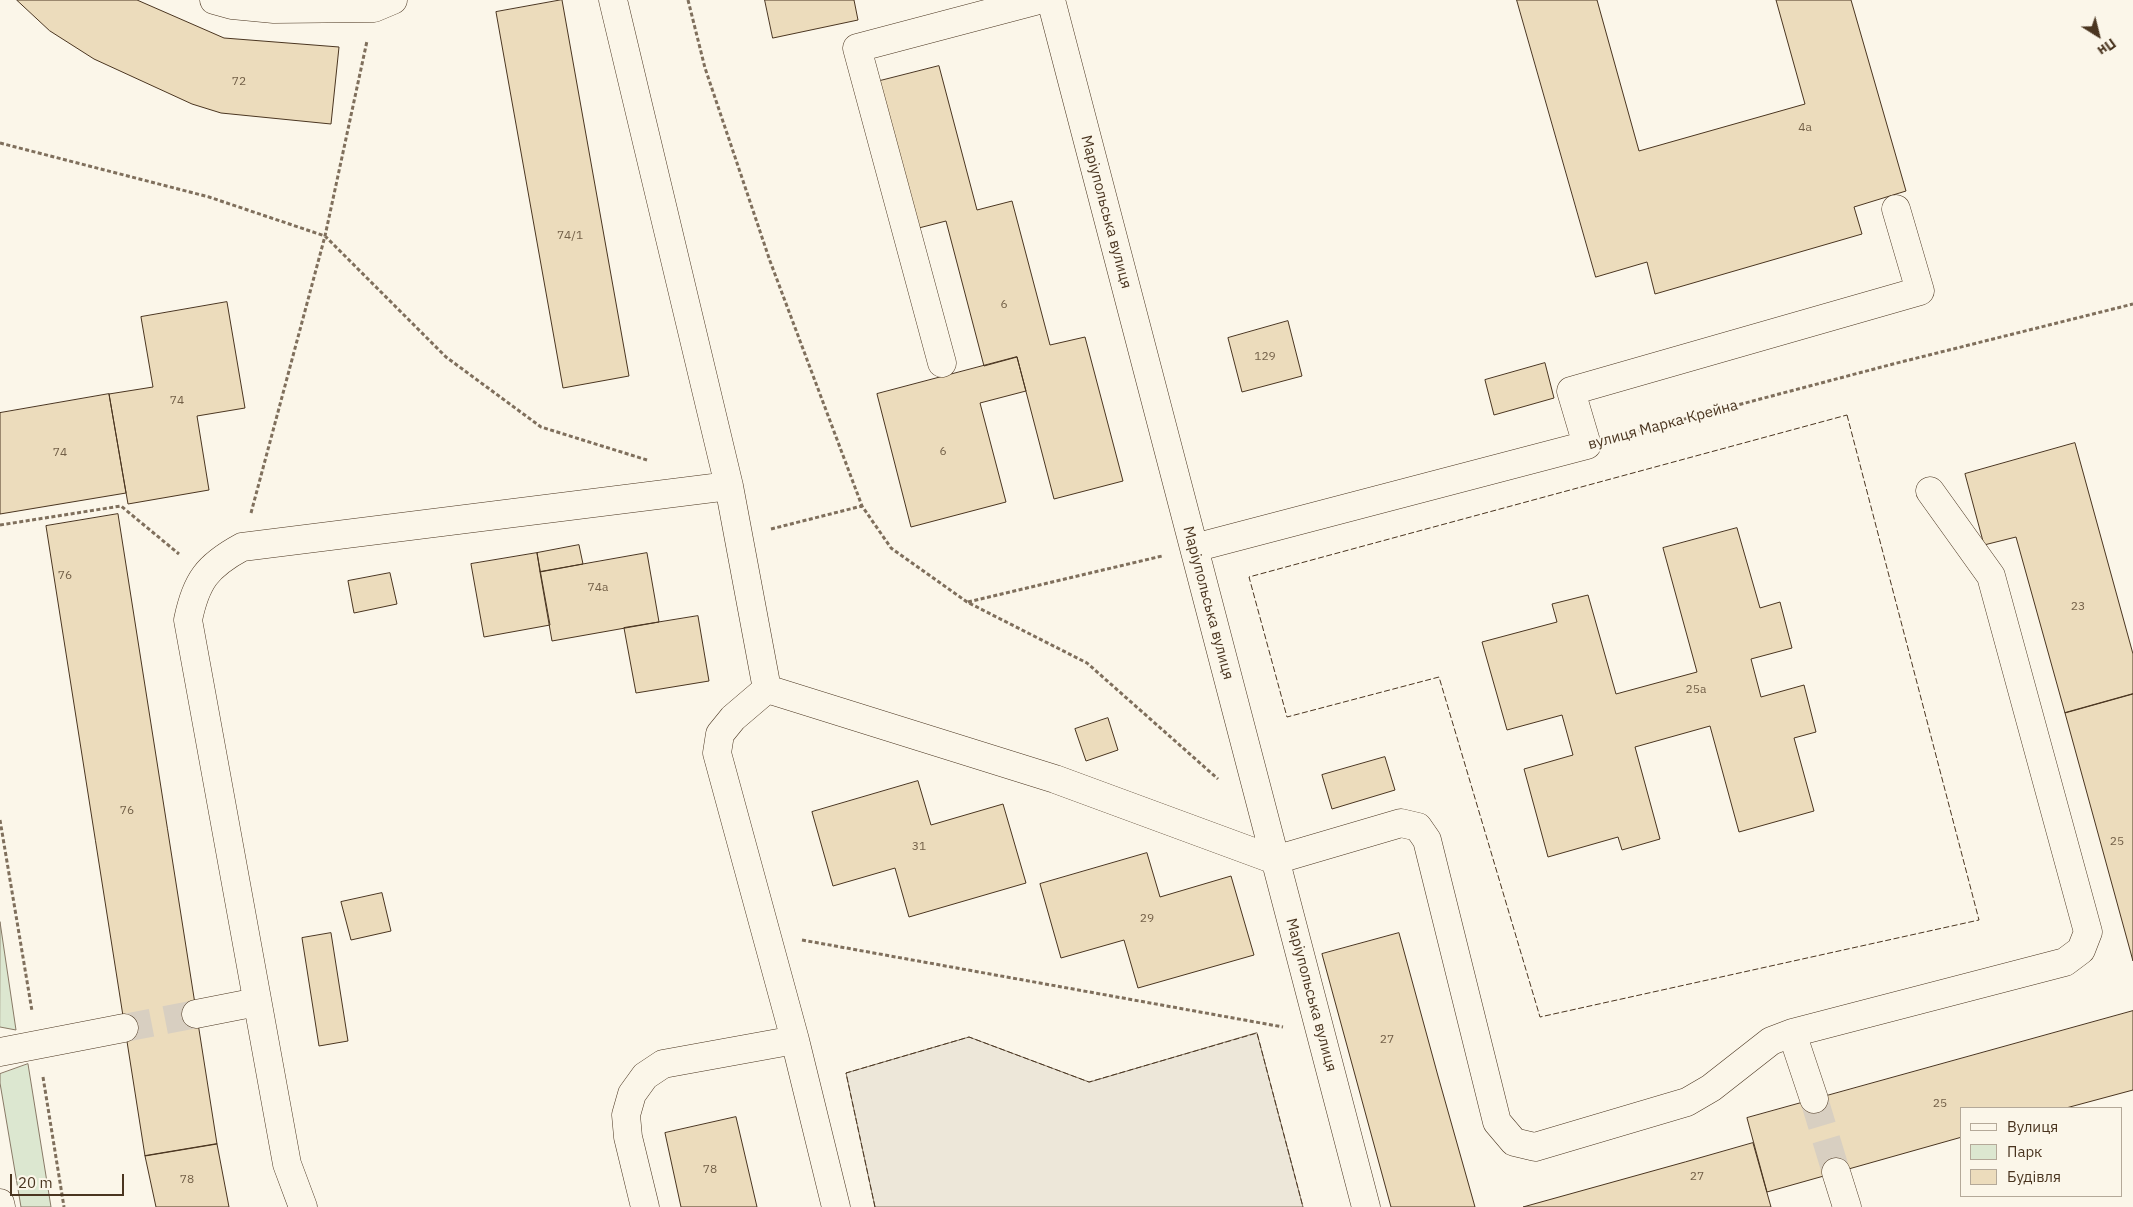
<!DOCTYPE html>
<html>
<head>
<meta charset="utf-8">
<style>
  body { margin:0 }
  #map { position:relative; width:2133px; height:1207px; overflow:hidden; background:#fbf6e9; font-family:"IBM Plex Sans",sans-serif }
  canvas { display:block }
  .legend { position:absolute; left:1960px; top:1107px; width:162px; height:90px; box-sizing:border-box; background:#fbf6e9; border:1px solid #b4a999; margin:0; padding:6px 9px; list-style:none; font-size:15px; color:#4a3520 }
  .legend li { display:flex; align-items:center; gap:10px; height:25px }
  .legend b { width:25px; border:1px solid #b4a999 }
  .north { position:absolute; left:2073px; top:10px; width:50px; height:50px; -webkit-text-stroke:4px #fbf6e9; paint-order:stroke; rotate:144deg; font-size:14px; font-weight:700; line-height:20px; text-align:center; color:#4a3520 }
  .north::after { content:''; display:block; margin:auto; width:18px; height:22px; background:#4a3520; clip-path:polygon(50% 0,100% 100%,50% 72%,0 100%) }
  .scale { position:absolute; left:10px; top:1174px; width:114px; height:22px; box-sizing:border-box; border:2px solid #4a3520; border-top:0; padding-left:6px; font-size:15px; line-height:18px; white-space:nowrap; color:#4a3520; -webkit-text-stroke:4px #fbf6e9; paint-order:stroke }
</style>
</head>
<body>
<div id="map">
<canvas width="2133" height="1207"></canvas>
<ul class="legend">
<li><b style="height:6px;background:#fbf6e9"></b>Вулиця</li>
<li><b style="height:14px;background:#dce7d0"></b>Парк</li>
<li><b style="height:14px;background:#ecdcbc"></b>Будівля</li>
</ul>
<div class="north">Пн</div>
<div class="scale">20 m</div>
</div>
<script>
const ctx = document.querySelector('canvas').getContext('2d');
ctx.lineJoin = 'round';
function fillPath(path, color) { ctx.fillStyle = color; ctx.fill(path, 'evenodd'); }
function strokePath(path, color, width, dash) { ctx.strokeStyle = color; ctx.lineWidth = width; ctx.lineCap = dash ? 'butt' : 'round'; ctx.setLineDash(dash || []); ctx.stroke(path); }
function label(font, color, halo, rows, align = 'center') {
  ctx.font = font + ' "IBM Plex Sans",sans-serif'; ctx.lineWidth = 4; ctx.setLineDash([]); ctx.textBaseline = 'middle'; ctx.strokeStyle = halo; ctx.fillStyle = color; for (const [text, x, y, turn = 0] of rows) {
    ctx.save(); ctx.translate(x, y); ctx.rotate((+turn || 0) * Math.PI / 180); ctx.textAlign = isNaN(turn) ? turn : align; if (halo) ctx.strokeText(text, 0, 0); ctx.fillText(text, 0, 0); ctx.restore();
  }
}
const green = new Path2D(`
  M 0,922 L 16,1030 L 0,1027 Z
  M 28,1064 L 51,1207 L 21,1207 L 0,1083 L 0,1074 Z`);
fillPath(green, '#dce7d0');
strokePath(green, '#887966', 1);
const parking = new Path2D(`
  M 1257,1033 L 1303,1207 L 875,1207 L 846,1073 L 969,1037 L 1089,1082 Z`);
fillPath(parking, '#ede7d9');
strokePath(parking, '#887966', 1);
const building = new Path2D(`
  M 17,0 L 137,0 L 224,38 L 339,47 L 331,124 L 221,113 L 192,104 L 94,59 L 50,31 Z
  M 562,0 L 629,376 L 563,388 L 496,12 Z
  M 765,0 L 854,0 L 858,20 L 773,38 Z
  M 1517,0 L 1597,0 L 1639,151 L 1805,104 L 1776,0 L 1851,0 L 1906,191 L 1854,207 L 1862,234 L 1655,294 L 1647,262 L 1596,277 Z
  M 939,66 L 977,210 L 1012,201 L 1050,345 L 1085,337 L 1123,481 L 1054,499 L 1017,357 L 984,366 L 946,221 L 911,230 L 872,83 Z
  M 227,302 L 245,408 L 197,416 L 209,490 L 128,504 L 109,394 L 153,387 L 141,317 Z
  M 1288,321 L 1302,376 L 1242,392 L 1228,338 Z
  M 1017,357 L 1026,391 L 980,403 L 1006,502 L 911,527 L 877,394 Z
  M 1545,363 L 1554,398 L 1494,415 L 1485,380 Z
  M 109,394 L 126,493 L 0,514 L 0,413 Z
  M 2075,443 L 2133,654 L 2133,694 L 2065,713 L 2016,537 L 1984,545 L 1965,474 Z
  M 118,514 L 217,1144 L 145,1156 L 46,526 Z
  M 1737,528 L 1760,608 L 1780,602 L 1792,648 L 1751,659 L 1761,697 L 1804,685 L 1816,732 L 1794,738 L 1814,811 L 1739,832 L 1710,726 L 1635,747 L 1660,839 L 1622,850 L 1618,837 L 1548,857 L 1524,769 L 1573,755 L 1562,715 L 1507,730 L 1482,642 L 1557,622 L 1552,604 L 1588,595 L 1616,694 L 1697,672 L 1663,548 Z
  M 579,545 L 583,564 L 540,572 L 537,553 Z
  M 537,553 L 550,625 L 484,637 L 471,564 Z
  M 647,553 L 659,622 L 552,641 L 540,572 Z
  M 390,573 L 397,604 L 354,613 L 348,581 Z
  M 698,616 L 709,681 L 636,693 L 624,628 Z
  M 2133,694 L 2133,961 L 2065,713 Z
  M 1108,718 L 1118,750 L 1086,761 L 1075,729 Z
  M 1385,757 L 1395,790 L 1332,809 L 1322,775 Z
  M 918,781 L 931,825 L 1003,804 L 1026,883 L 909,917 L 895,868 L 833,886 L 812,812 Z
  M 1147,853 L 1160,897 L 1231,876 L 1254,955 L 1138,988 L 1124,940 L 1061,958 L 1040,884 Z
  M 382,893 L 391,931 L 351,940 L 341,902 Z
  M 331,933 L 348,1041 L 319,1046 L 302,938 Z
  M 1399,933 L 1438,1076 L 1475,1207 L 1391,1207 L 1322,954 Z
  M 2133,1011 L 2133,1090 L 2066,1108 L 1962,1108 L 1962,1137 L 1767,1192 L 1747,1118 Z
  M 736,1117 L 757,1207 L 681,1207 L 665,1133 Z
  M 1753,1143 L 1771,1207 L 1523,1207 L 1685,1162 Z
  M 217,1144 L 229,1207 L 156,1207 L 145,1156 Z`);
fillPath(building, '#ecdcbc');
strokePath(building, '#4a3520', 1);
strokePath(new Path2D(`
  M 124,1028 L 196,1014
  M 1814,1099 L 1836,1172`), '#d8cfc1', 28, [28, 14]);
const minor = new Path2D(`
  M 214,0 L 232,5 L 274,9 L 374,8 L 393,0
  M 613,0 L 729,486 L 767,689 L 733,718 L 720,734 L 717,753 L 795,1040 L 836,1207
  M 1051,0 L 1366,1207
  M 942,363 L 857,48 L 1039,0
  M 1194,548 L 1587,445 L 1571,391 L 1920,291 L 1896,209
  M 767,689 L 1055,779 L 1275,860 L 1401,823 L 1418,827 L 1427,840 L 1497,1122 L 1514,1142 L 1535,1147 L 1687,1102 L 1711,1088 L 1771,1041 L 1792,1033 L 2065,962 L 2081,950 L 2088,932 L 1991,576 L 1930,491
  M 196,1014 L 257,1002
  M 1792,1033 L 1814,1099
  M 0,1052 L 124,1028
  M 1836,1172 L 1847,1207
  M 0,1203 L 1,1207
  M 303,1207 L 287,1164 L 188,620 C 196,581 207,566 242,547 L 729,486
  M 645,1207 L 628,1137 L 626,1115 L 632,1094 L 645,1076 L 663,1064 L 795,1040`);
strokePath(minor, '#4a3520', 29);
strokePath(new Path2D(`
  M 688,0 L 705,68 L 770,261 L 862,506 L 891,548 L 967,602 L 1087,663 L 1218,779
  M 0,143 L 209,197 L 325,236 L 446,357 L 541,427 L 647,460
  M 1620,436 L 1893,364 L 2133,304
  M 251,513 L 325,236 L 367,41
  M 0,525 L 121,506 L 179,554
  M 771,529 L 862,506
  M 968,602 L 1162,556
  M 0,820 L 32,1011
  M 802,940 L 1283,1027
  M 43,1077 L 64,1207`), '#7f6f5c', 3, [4, 2.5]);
strokePath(minor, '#fbf6e9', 28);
strokePath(new Path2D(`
  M 1847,415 L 1979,920 L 1540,1017 L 1439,677 L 1287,717 L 1249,577 Z
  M 875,1207 L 846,1073 L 969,1037 L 1089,1082 L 1257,1033 L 1303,1207`), '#4a3520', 1, [6, 2.5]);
label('12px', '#725f47', null, [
  ["72",239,82],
  ["4а",1805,128],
  ["74/1",570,236],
  ["6",1004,305],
  ["129",1265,357],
  ["74",177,401],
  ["6",943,452],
  ["74",60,453],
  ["76",65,576],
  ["74а",598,588],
  ["23",2078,607],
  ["25а",1696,690],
  ["76",127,811],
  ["25",2117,842],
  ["31",919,847],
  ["29",1147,919],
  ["27",1387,1040],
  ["25",1940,1104],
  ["78",710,1170],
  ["27",1697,1177],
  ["78",187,1180]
]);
label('15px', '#4a3520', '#fbf6e9', [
  ["Маріупольська вулиця",1106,212,75],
  ["вулиця Марка Крейна",1663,425,-15],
  ["Маріупольська вулиця",1208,603,75],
  ["Маріупольська вулиця",1311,995,75]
]);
</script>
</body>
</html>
